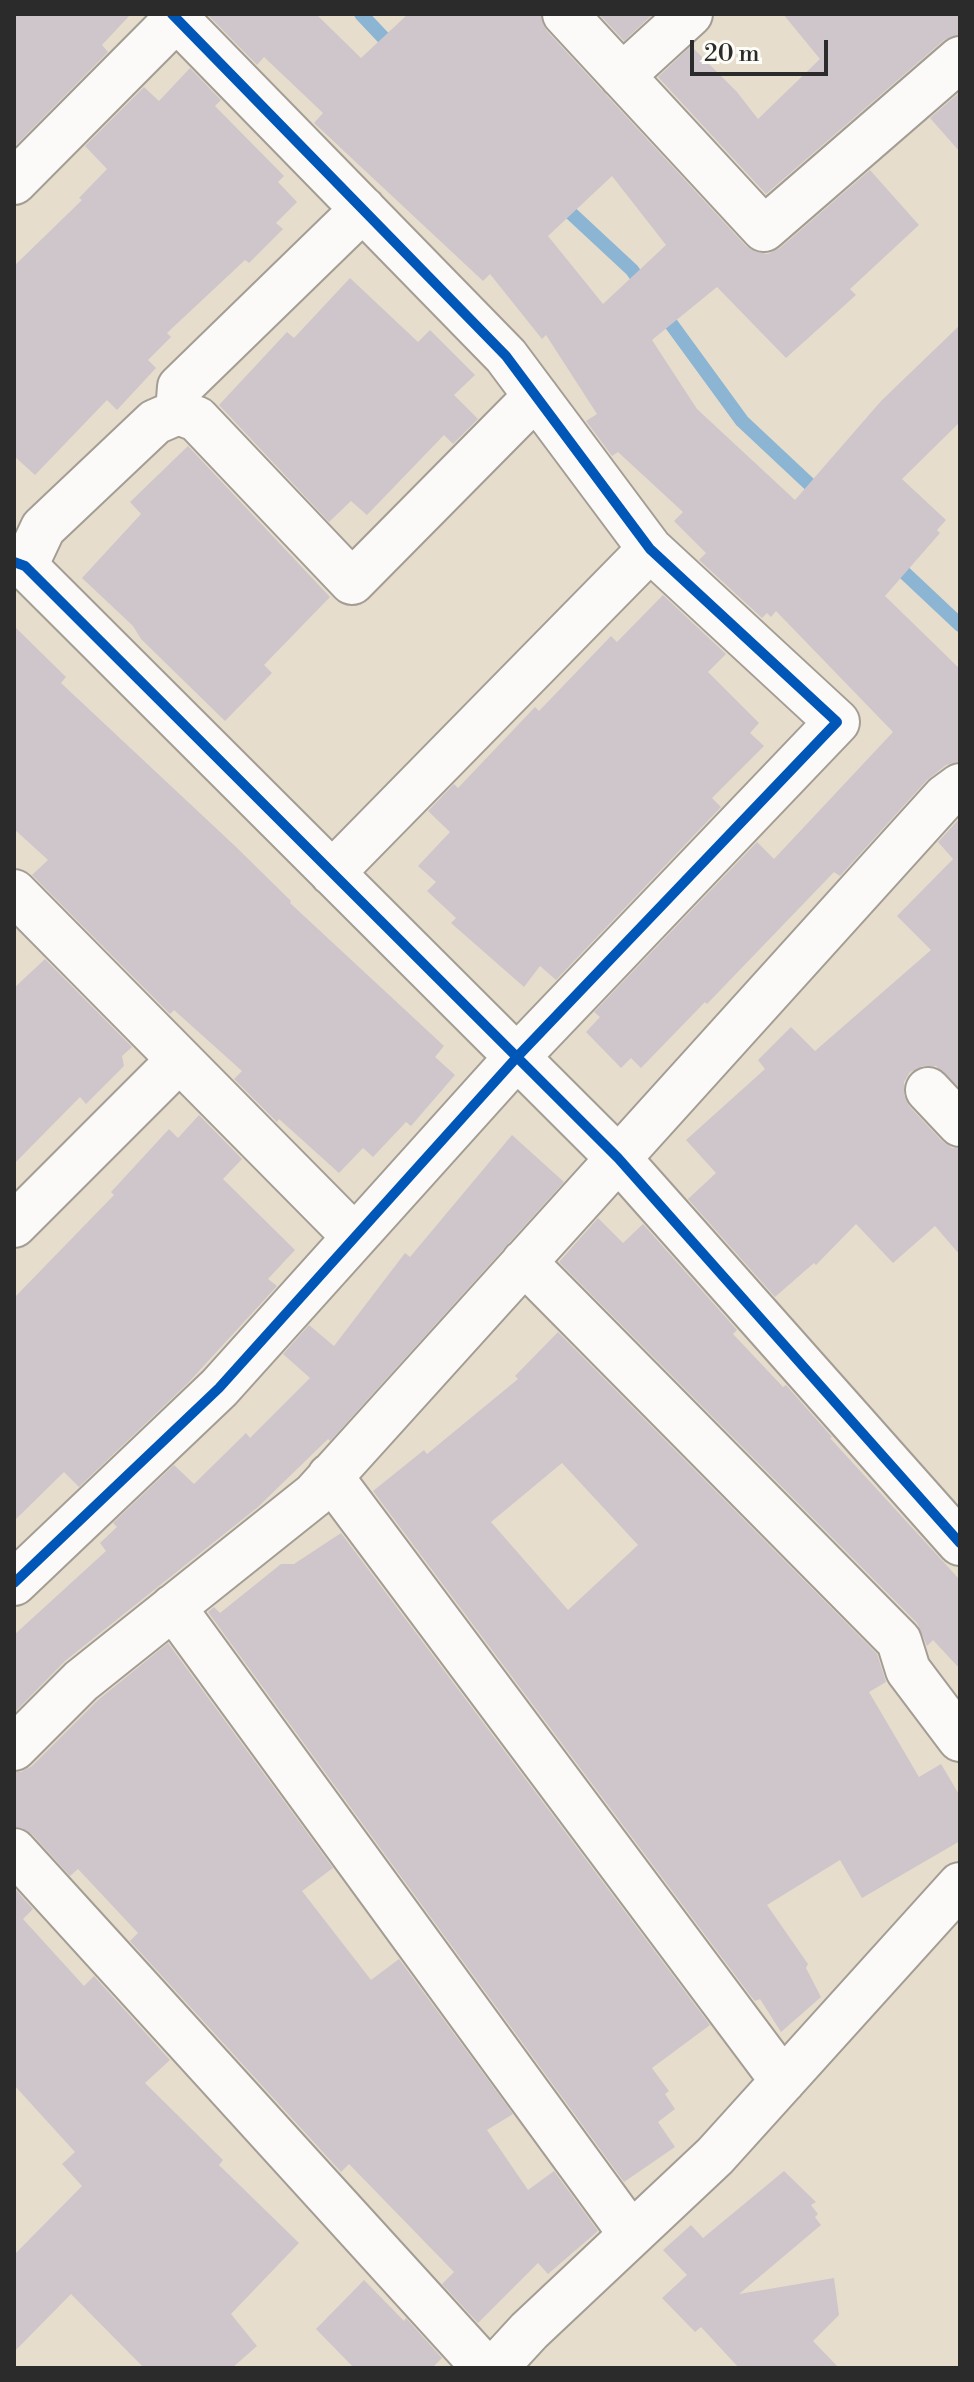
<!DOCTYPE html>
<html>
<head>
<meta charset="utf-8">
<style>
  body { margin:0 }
  #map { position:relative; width:974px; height:2382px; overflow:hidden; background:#e7ddcd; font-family:"Libre Bodoni",serif }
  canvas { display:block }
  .frame { position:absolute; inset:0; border:16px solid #2b2b2b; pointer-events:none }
  .scale { position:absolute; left:690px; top:40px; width:138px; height:36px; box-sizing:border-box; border:4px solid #2b2b2b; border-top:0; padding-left:10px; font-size:24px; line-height:28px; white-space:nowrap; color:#2b2b2b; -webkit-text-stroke:6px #fdfcf7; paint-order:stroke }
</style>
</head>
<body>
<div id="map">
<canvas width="974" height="2382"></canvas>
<div class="frame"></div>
<div class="scale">20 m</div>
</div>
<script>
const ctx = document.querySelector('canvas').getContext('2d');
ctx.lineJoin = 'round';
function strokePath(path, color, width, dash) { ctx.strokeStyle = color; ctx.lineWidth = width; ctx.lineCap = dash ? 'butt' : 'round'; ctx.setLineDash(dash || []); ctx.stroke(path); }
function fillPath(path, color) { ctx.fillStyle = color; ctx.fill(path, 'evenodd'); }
strokePath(new Path2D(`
  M 361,14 L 395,50
  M 560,203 L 632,270 L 644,287
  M 661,310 L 742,421 L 822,496
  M 893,562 L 960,625`), '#8bb5d3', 14);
fillPath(new Path2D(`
  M 14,14 L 131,14 L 102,45 L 108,52 L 14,147 Z
  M 207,14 L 316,14 L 361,58 L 408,14 L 541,14 L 547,31 L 746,246 L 756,252 L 768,254 L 780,248 L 870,170 L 919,225 L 850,289 L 856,295 L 786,358 L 717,287 L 652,340 L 697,409 L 795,500 L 881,401 L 960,325 L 960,422 L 902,479 L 946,520 L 937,530 L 940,533 L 885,596 L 960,669 L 960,761 L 946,765 L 927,780 L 840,876 L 834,872 L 707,1004 L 705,1002 L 641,1068 L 631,1058 L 621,1068 L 586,1032 L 600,1017 L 594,1012 L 757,842 L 774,859 L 893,732 L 776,611 L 771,617 L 767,613 L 762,618 L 699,560 L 706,553 L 674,521 L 683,512 L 618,452 L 612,456 L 586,421 L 597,414 L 546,335 L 542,339 L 490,274 L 483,281 L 314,123 L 323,113 L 264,57 L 257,65 ZM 612,176 L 666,245 L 603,304 L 548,236 Z
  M 599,14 L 653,14 L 624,41 Z
  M 783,14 L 960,14 L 960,35 L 944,40 L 766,194 L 658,77 L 691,46 L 737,92 L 758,119 L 820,59 Z
  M 190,68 L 221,100 L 215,106 L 284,176 L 278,182 L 297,202 L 276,223 L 283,229 L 249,263 L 245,260 L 167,333 L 171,337 L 148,360 L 156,368 L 117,410 L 107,400 L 35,475 L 14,456 L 14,266 L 82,200 L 79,198 L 107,169 L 85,146 L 144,87 L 159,101 Z
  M 960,92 L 960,152 L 930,118 Z
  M 350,278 L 418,342 L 430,330 L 475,375 L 454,395 L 478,419 L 453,444 L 444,435 L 367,515 L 351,501 L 329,522 L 219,405 L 287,332 L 294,338 Z
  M 188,446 L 330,597 L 264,665 L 272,673 L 225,721 L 141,639 L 133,626 L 82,578 L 141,514 L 130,502 Z
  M 663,595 L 726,654 L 708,672 L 759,723 L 750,733 L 764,746 L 712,798 L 721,807 L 556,980 L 540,966 L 524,987 L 451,923 L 456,918 L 427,891 L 436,882 L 418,866 L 450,832 L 428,811 L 454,784 L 458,788 L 535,707 L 539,711 L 611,636 L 617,642 Z
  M 14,626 L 66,677 L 61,683 L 235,846 L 291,901 L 290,903 L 444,1046 L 435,1057 L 455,1075 L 411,1126 L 406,1122 L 373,1157 L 363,1148 L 339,1173 L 279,1119 L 277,1122 L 234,1079 L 242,1071 L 174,1010 L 170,1014 L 32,875 L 48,860 L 14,829 Z
  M 960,818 L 960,1088 L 936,1066 L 923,1066 L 910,1072 L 904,1082 L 904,1095 L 910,1107 L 942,1141 L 952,1148 L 960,1148 L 960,1255 L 935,1226 L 893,1263 L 856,1224 L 816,1265 L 814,1263 L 775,1297 L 688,1199 L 716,1173 L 686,1140 L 765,1069 L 758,1060 L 791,1027 L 815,1051 L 931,950 L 897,916 L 953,859 L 938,842 Z
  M 45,959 L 132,1047 L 122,1056 L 124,1066 L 86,1104 L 80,1097 L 14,1164 L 14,988 Z
  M 199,1115 L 242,1159 L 223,1179 L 295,1250 L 268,1279 L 277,1286 L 188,1383 L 79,1487 L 64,1472 L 14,1521 L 14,1298 L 114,1195 L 111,1192 L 169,1129 L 178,1138 Z
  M 512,1135 L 564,1182 L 330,1441 L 328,1439 L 258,1507 L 65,1661 L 14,1713 L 14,1635 L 106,1551 L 100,1543 L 117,1527 L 113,1523 L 174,1465 L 194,1484 L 246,1433 L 250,1438 L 310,1378 L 283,1354 L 309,1325 L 334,1346 L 405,1253 L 410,1257 Z
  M 598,1218 L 623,1243 L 643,1224 L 737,1330 L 733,1334 L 783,1387 L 786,1385 L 832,1437 L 830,1438 L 960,1580 L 960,1669 L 933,1640 L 927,1646 L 917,1623 L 559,1262 Z
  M 558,1332 L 877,1654 L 886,1682 L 869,1692 L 919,1777 L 941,1764 L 960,1796 L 960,1841 L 862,1898 L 840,1860 L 767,1905 L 808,1964 L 806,1968 L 821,1997 L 781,2032 L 760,1999 L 755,2001 L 750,1995 L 373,1491 L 424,1450 L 427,1454 L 518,1379 L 515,1376 ZM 562,1463 L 638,1545 L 568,1610 L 491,1522 Z
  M 341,1533 L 710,2025 L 652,2068 L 669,2091 L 665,2094 L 675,2109 L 658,2122 L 675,2147 L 624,2182 L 208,1612 L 214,1607 L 220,1613 L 281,1564 L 294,1564 Z
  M 168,1643 L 333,1868 L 302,1891 L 371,1980 L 399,1959 L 513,2114 L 487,2130 L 528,2190 L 554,2171 L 598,2231 L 548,2274 L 538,2263 L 478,2323 L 442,2284 L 454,2272 L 349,2164 L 341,2172 L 130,1941 L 138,1933 L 78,1869 L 70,1876 L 32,1834 L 22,1828 L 14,1827 L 14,1772 L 21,1772 L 32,1766 L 98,1700 Z
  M 14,1888 L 33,1909 L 23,1919 L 84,1986 L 94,1976 L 170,2060 L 145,2083 L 223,2160 L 219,2165 L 299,2243 L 231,2314 L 257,2346 L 232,2368 L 144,2368 L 71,2294 L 14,2352 L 14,2255 L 82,2186 L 62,2164 L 75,2152 L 14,2085 Z
  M 784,2171 L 816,2202 L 811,2205 L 818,2214 L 815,2217 L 821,2225 L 739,2294 L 834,2278 L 839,2315 L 813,2341 L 839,2368 L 739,2368 L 701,2327 L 695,2332 L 662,2298 L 687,2275 L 663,2250 L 691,2225 L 703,2238 Z
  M 364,2280 L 404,2321 L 406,2318 L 442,2358 L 432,2368 L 354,2368 L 316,2329 Z`), '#cec6cb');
const minor = new Path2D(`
  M 565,14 L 764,229 L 960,59
  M 622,76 L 690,14
  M 14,182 L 176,19
  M 178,412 L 180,387 L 363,209
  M 14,562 L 25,566 L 618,1158 L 960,1543
  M 25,566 L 43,528 L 155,422 L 178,412 L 197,419 L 352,582 L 536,396
  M 332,873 L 650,549
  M 14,892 L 355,1237
  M 928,1090 L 960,1124
  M 14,1225 L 179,1060
  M 524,1262 L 899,1641 L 908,1670 L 960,1739
  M 330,1476 L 783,2081
  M 14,1583 L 219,1388 L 517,1057 L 837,722 L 650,549 L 506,356 L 172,14
  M 173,1607 L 631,2234
  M 14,1748 L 81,1681 L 314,1495 L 945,797 L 960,786
  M 14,1851 L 485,2368
  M 495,2368 L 529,2331 L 715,2156 L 960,1885`);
strokePath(minor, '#a39d94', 48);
strokePath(minor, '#fbfaf8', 44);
strokePath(new Path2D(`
  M 14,562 L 25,566 L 618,1158 L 960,1543
  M 14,1583 L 219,1388 L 517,1057 L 837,722 L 650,549 L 506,356 L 172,14`), '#0057b8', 10);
</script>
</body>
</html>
